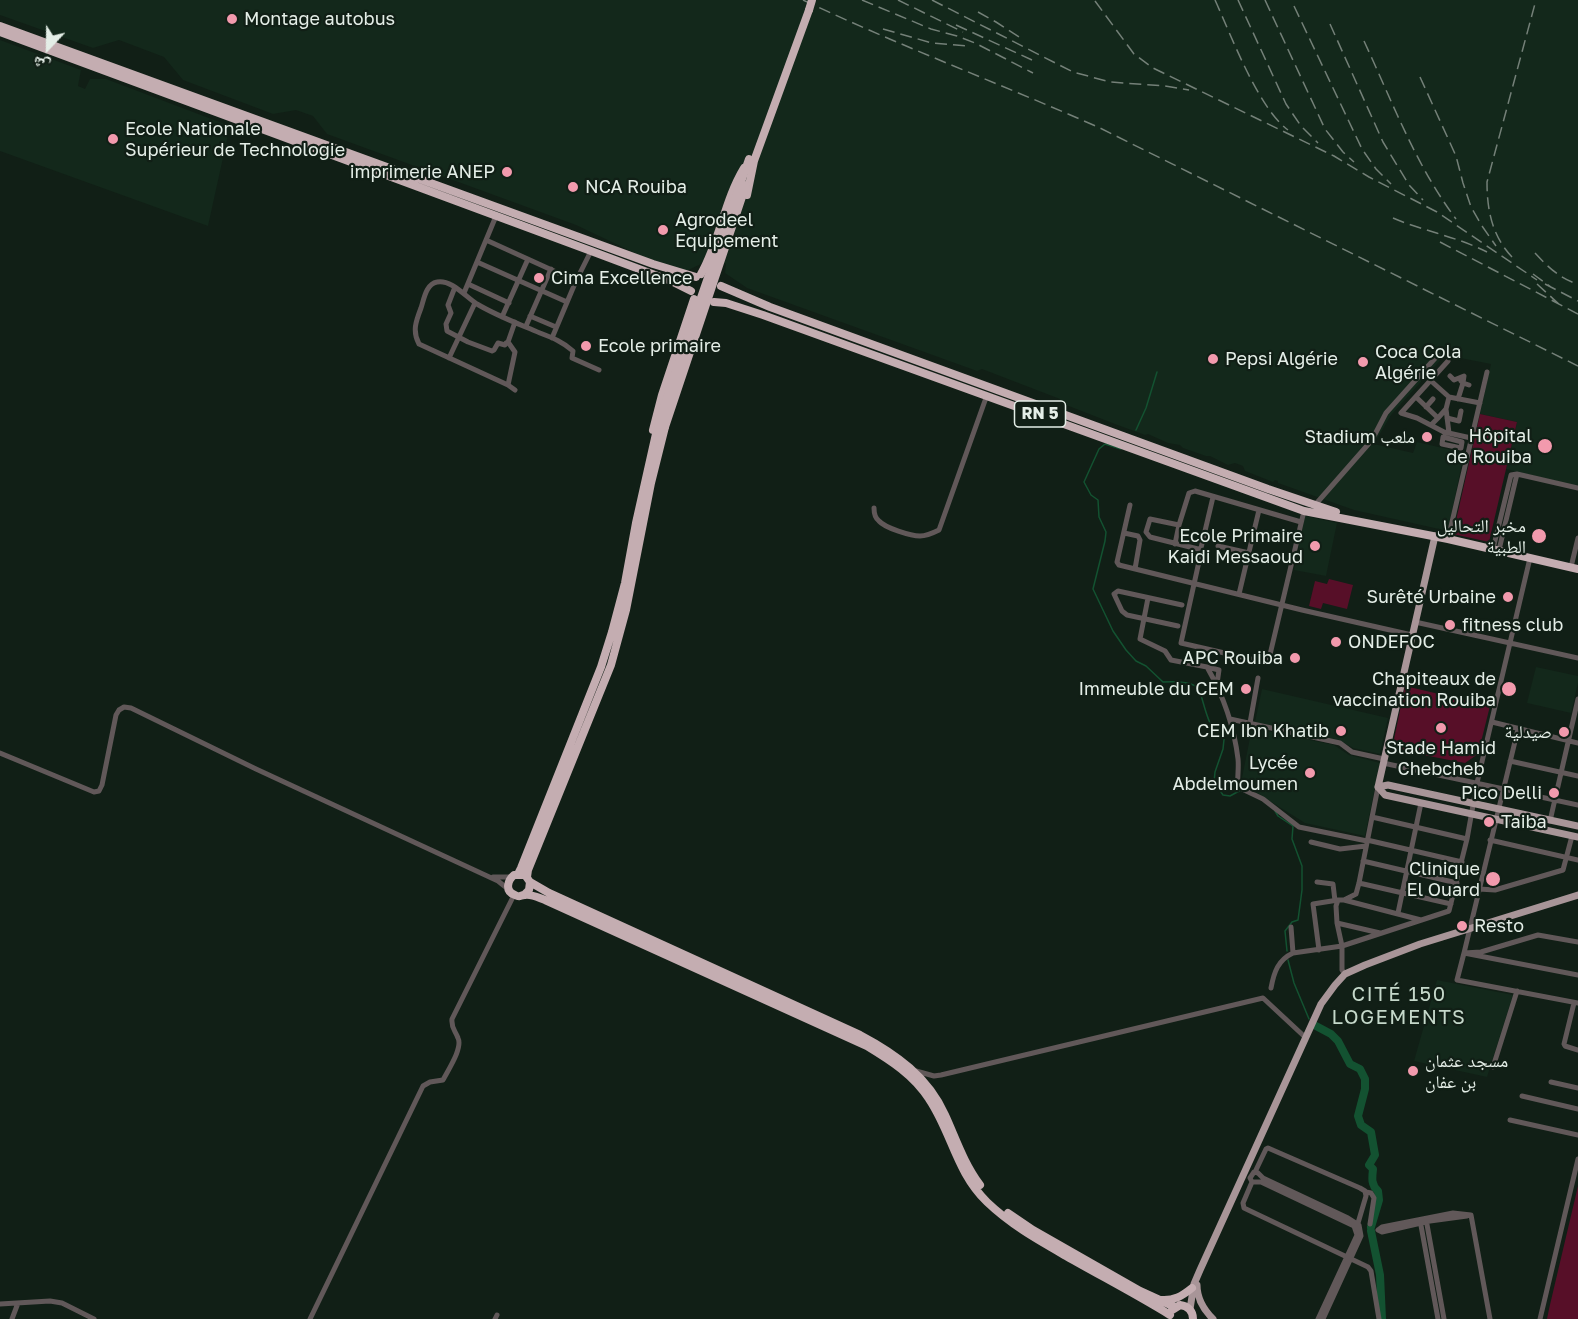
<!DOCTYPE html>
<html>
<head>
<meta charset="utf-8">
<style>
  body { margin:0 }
  #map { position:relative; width:1578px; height:1319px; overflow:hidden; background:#111f16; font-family:"Golos Text","Noto Naskh Arabic",sans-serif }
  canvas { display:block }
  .north { position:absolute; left:18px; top:18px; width:60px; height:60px; -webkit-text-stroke:4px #111f16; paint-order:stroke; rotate:202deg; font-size:16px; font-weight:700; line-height:24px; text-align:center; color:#e4eee7 }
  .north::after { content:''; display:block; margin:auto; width:21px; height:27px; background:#e4eee7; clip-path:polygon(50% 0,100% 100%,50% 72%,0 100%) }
</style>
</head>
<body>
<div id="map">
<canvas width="1578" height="1319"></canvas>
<div class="north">ش</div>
</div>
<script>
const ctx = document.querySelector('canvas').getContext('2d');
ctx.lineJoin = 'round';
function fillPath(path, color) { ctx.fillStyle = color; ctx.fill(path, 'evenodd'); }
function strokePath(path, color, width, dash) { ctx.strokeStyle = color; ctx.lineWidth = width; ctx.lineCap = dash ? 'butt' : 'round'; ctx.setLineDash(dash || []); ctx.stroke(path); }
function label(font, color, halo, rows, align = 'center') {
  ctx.font = font + ' "Golos Text","Noto Naskh Arabic",sans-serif'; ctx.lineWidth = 4.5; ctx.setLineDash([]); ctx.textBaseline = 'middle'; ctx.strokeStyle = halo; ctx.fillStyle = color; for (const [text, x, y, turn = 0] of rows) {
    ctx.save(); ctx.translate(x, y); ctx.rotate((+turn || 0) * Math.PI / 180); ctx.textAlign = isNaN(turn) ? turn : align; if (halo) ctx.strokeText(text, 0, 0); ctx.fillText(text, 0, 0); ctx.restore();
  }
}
fillPath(new Path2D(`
  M 0,0 L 1578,0 L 1578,486 L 1506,469 L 1517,422 L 1480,414 L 1491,364 L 1445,355 L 1391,415 L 1374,444 L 1413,453 L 1417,442 L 1464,453 L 1448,531 L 1354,510 L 1278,483 L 1278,481 L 1275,480 L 1273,482 L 1245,471 L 1243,466 L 1235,463 L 1228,465 L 1210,456 L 1206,456 L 1183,448 L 1180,445 L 1168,443 L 1148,434 L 1145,435 L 1115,424 L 1061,403 L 1060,399 L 982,369 L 977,371 L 747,288 L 725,273 L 726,264 L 708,258 L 699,265 L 686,271 L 654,262 L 576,225 L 327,134 L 313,116 L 296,110 L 273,114 L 183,80 L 164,57 L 119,40 L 93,48 L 0,15 Z
  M 0,40 L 81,70 L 78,86 L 85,89 L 90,79 L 106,79 L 230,126 L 208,226 L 0,151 Z
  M 1305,516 L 1337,523 L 1326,576 L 1294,570 Z
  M 1536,667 L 1578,676 L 1578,683 L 1571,713 L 1527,703 Z
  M 1262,689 L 1388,718 L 1380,754 L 1353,748 L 1339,740 L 1255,722 Z
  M 1252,728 L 1334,745 L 1349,755 L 1380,763 L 1365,836 L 1305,823 L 1241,783 Z
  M 1437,980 L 1513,995 L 1487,1077 L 1414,1061 Z`), '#13281b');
fillPath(new Path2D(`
  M 1480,414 L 1517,422 L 1489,542 L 1453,534 Z
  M 1329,579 L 1353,585 L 1347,609 L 1323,603 L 1321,609 L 1309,606 L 1315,581 L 1327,584 Z
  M 1405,686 L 1490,706 L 1478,754 L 1465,763 L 1392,749 Z
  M 1578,1186 L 1578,1319 L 1547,1319 L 1549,1309 Z`), '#570f28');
strokePath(new Path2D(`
  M 1136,430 L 1146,408 L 1157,372
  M 1121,449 L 1105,444 L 1099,449 L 1084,482 L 1091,495 L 1098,500 L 1099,517 L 1106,532 L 1105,541 L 1093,589 L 1113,631 L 1126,650 L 1136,661 L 1146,666 L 1163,682 C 1208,680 1196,690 1210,723 L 1225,730 L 1223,749 L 1215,772 L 1214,782 L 1223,795 L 1230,796 L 1241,790
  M 1275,811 L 1278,816 L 1293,826 L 1292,839 L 1302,866 L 1302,890 L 1298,920 L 1292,922 L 1285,931 L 1287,951
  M 1288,960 L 1294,983 L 1309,1019`), '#135231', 1.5);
strokePath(new Path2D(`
  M 1316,1026 L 1331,1034 L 1338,1041 L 1350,1064 L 1360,1069 L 1365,1079 L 1365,1089 L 1358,1116 L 1361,1125 L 1371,1132 L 1375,1155 L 1369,1165 L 1373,1169 C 1372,1178 1371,1185 1378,1191 L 1379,1200 L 1371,1227
  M 1371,1231 L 1380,1275 L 1382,1319`), '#135231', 8);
strokePath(new Path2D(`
  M 486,240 L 576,281
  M 477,262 L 567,302
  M 468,284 L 509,303
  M 455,287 L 448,305 L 451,313 L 446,324 L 447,331 L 468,342 L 492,351 L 494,350 L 498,343 L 505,345 L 506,343 L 508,342
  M 464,293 L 496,216
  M 530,316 L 556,327
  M 502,317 L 528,259
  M 526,326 L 551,269
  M 552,338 L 576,281 L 591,251
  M 449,358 L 475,303
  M 1448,361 L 1401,413 L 1417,418 L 1444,432 L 1471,438
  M 1450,376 L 1454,380 L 1464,376 L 1463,383 L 1469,385
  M 1430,380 L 1449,397 L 1480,403
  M 508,385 L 419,344 C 412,331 416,321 421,308 C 424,299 426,284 437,282 C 451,279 466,297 477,304 C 497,316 519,324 540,333 C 553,338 563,342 573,351 L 572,358 L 599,370
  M 515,390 L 508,385 L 515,352 L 508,342 L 515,322
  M 1416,397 L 1438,418 L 1431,425
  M 1458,399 L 1463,383 L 1461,381
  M 1426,407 L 1433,399
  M 1446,409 L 1449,433
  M 1438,418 L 1446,409 L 1449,397
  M 1447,418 L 1459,421 L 1461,411
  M 1443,437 L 1462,442 L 1461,448 L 1442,444 Z
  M 1130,505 L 1117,562 L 1119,565 L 1302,610 L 1412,635
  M 1315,505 L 1372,440 L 1386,413 L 1438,355
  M 874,508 C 874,513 875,518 879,521 C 885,528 911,536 920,536 C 927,536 933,533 939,530 L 987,395
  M 1179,525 L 1189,493 L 1195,491 L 1301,522
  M 1124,533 L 1138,536 L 1140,540 L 1135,569
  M 1448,539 L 1487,372
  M 1175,544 L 1179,525 L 1150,519 L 1146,532 L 1150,537 L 1198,549 L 1201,548 L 1213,497
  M 1218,546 L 1249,553
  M 1493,549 L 1511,475 L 1517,474 L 1578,488
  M 1499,550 L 1517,474
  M 1200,557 L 1181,643 L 1268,663 L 1304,511
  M 1571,567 L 1578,538
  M 1239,594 L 1259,510
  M 1148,598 L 1140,639 L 1165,651 L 1171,660 L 1207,667 C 1223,695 1234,726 1238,759 C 1239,768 1237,778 1238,787 L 1263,799 L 1299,827 L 1367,841
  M 1415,622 L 1578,658
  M 1178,626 L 1127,615 L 1122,611 L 1114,594 L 1118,591 L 1182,605
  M 1207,667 L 1219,670 L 1217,684
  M 1230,719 L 1340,743 L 1352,752 L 1384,759
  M 1492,722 L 1578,743
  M 1250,723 L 1258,678
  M 1518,729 L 1464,953 L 1578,975
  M 0,753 L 94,792 L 99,791 L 102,785 L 116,715 L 119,710 L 124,707 L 131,708 L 256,769 L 498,881 L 508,889
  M 1510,761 L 1578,776
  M 1383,763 L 1578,805
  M 1372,817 L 1467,839
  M 1550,821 L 1578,699
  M 1367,840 L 1462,862
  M 1490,840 L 1578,860
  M 1311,842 L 1340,849 L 1366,846
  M 1363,861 L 1457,883
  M 493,877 L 511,877
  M 1317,882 L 1333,884 L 1335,901
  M 1359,883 L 1451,904
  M 1479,889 L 1495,890 L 1563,870 L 1572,836
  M 1344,900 L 1421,920
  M 1398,913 L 1421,803
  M 1337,923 L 1380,933
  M 1291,927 L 1293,953
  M 1578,942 L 1538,935 L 1481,952 L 1464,953 L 1457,980 L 1578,1003
  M 1319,950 L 1313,904 L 1338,900
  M 1345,974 L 1342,970 L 1342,946 L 1337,923 L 1336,906 L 1338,900 L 1344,900 L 1356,894 L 1359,883 L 1378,787
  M 1271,988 C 1274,972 1278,960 1293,953 L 1342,946 L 1449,911 L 1467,839 L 1477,783 L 1530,558
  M 1574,1003 L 1564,1044 L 1565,1046 L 1578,1050
  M 1493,1067 L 1517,991
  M 916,1071 L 934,1076 L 941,1075 L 1263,998 L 1306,1038
  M 1551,1082 L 1578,1088
  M 1522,1096 L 1578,1109
  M 1510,1120 L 1578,1135
  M 1255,1172 L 1266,1149 L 1268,1148 L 1360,1188 L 1365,1191 L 1366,1196 L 1358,1223
  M 1252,1182 L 1243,1203 L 1244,1208 L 1368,1267 L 1371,1271 L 1379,1319
  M 1366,1192 L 1371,1193 L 1374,1198 L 1370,1224
  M 1471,1215 L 1490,1319
  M 1426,1219 L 1444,1319
  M 1420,1220 L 1438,1319
  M 1378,1230 L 1382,1227 L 1453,1213 L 1471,1215
  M 1378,1230 L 1382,1232 L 1430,1221 L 1467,1216
  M 0,1304 L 50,1301 L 62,1303 L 94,1319
  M 12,1319 L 18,1303
  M 310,1319 L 423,1086 L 430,1082 L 443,1080 C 448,1070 463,1048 458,1038 C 455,1030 451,1028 452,1019 L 514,895
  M 495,1319 L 497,1315
  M 1318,1319 L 1357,1235 L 1354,1226 L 1261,1182 L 1252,1182 L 1250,1178 L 1254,1172 L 1258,1173 L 1263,1178 L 1348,1218 L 1359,1225 L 1361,1236 L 1323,1319
  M 1540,1319 L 1578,1159`), '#615859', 5);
strokePath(new Path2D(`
  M 1378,787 L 1435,536
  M 1378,787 L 1385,795 L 1578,837
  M 1378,787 L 1388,785 L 1578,826
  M 1197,1285 C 1197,1299 1203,1309 1213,1319
  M 1190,1309 L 1194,1284 L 1200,1270 L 1321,1004 L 1335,985 L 1345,974 L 1365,965 L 1420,944 L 1578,895`), '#a89598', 7);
strokePath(new Path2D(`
  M 0,26 L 653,264 L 696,277
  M 0,32 L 591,251 L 671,281 L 691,291
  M 747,195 L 754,161 L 809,10
  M 701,274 C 720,241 724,201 744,168
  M 721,286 L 770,307 L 1268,489 L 1336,512
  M 714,302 L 726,303 L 763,315 L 1304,511 L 1448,539 L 1578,569
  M 653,430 L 662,395 L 694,299
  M 518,874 L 521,868 L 601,667 L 612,632 L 625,583 L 636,523 L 658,425
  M 527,877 L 528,870 L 611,665 L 626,610 L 651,483 L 665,427
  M 530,882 L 549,893 L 860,1035 C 896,1054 928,1077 945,1115 C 956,1139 964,1164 980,1185
  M 525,894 L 529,890 L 530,882 L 525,875 L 514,875 C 508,880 504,891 515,895 C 521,898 519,895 525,895 C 532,894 539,898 545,900 L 867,1046 C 890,1060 914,1075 929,1099 C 952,1133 956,1172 987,1202 C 1011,1225 1038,1240 1066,1256 C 1101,1276 1136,1294 1170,1315
  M 1008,1213 L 1033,1230 L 1140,1291 L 1175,1307
  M 1161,1300 C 1174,1301 1182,1296 1192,1288
  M 1172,1310 L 1180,1305 C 1188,1306 1193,1311 1193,1319`), '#c4adb1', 8);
strokePath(new Path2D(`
  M 803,0 C 900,46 1001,84 1100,128 L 1578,366
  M 862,0 L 931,29 L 957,36 L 975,43 L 1033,73
  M 898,0 L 963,32
  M 932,0 L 1073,72 L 1110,82 L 1165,86 L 1189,90
  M 1215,0 C 1231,35 1258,108 1288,130
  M 1238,0 L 1286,104 L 1301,126 L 1318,143
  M 1265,0 L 1325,129 L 1343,152 L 1354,162
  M 1095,1 L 1134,54 L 1153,68 L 1334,156 L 1369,177 L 1437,212 L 1537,280
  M 1294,6 L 1362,149 L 1376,169 L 1391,184
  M 978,12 L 996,22 L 1019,37
  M 1330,24 L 1383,142 L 1409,185 L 1423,200
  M 956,25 L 1032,60
  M 883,29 L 932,43 L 968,46
  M 1364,41 C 1392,101 1416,166 1456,219
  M 1420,77 L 1456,156 L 1463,183 L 1471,207 L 1482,226 L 1496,246
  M 1393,218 C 1423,231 1458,237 1487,252
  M 1440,242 L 1578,314
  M 1535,253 C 1547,266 1560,279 1578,284
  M 1512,257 C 1492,236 1487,210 1487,182 L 1536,0
  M 1533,274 L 1551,287
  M 1537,284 L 1561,306
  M 1545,284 L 1578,301`), '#748078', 1.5, [12, 6]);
strokePath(new Path2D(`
  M 809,10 L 812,0
  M 658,425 L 695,315 L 749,159
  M 665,427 L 746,185`), '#c4adb1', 8);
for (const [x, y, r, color] of [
  [232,19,6,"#f29aad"],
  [113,139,6,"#f29aad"],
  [507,172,6,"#f29aad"],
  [573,187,6,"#f29aad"],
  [663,230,6,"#f29aad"],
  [539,278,6,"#f29aad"],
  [586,346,6,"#f29aad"],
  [1213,359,6,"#f29aad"],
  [1363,362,6,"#f29aad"],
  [1427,437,6,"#f29aad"],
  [1545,446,8,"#f29aad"],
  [1539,536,8,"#f29aad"],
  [1315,546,6,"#f29aad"],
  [1508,597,6,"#f29aad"],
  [1450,625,6,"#f29aad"],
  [1336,642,6,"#f29aad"],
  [1295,658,6,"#f29aad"],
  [1246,689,6,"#f29aad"],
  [1509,689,8,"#f29aad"],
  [1441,728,6,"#f29aad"],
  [1341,731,6,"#f29aad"],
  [1564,732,6,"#f29aad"],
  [1310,773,6,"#f29aad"],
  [1554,793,6,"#f29aad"],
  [1489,822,6,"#f29aad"],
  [1493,879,8,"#f29aad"],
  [1462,926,6,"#f29aad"],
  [1413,1071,6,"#f29aad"]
]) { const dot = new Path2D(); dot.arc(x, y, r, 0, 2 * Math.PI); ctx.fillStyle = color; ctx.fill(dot); strokePath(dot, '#111f16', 2); }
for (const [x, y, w] of [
  [1040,414,51]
]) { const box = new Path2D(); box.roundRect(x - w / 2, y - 13, w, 26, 4.5); ctx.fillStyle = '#111f16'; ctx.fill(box); strokePath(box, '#e4eee7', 1.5); }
label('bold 16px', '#e4eee7', null, [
  ["RN 5",1040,414]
]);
label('18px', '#e4eee7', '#111f16', [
  ["Montage autobus",244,19,"left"],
  ["Ecole Nationale",125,129,"left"],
  ["Supérieur de Technologie",125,150,"left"],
  ["imprimerie ANEP",495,172],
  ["NCA Rouiba",585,187,"left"],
  ["Agrodeel",675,220,"left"],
  ["Equipement",675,241,"left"],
  ["Cima Excellence",551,278,"left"],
  ["Ecole primaire",598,346,"left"],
  ["Coca Cola",1375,352,"left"],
  ["Algérie",1375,373,"left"],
  ["Pepsi Algérie",1225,359,"left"],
  ["Hôpital",1532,436],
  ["de Rouiba",1532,457],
  ["Stadium ملعب",1415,437],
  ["مخبر التحاليل",1526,526],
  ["الطبية",1526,547],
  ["Ecole Primaire",1303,536],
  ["Kaidi Messaoud",1303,557],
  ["Surêté Urbaine",1496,597],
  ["fitness club",1462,625,"left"],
  ["ONDEFOC",1348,642,"left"],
  ["APC Rouiba",1283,658],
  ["Chapiteaux de",1496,679],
  ["vaccination Rouiba",1496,700],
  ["Immeuble du CEM",1234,689],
  ["CEM Ibn Khatib",1329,731],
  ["صيدلية",1552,732],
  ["Stade Hamid",1441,748,"center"],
  ["Chebcheb",1441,769,"center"],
  ["Lycée",1298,763],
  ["Abdelmoumen",1298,784],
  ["Pico Delli",1542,793],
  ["Taiba",1501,822,"left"],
  ["Clinique",1480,869],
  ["El Ouard",1480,890],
  ["Resto",1474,926,"left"],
  ["مسجد عثمان",1425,1061,"left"],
  ["بن عفان",1425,1082,"left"]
], 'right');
ctx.letterSpacing = '1.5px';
label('20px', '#c5d8ca', '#111f16', [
  ["CITÉ 150",1399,995],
  ["LOGEMENTS",1399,1018]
]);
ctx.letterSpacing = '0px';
</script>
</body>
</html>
